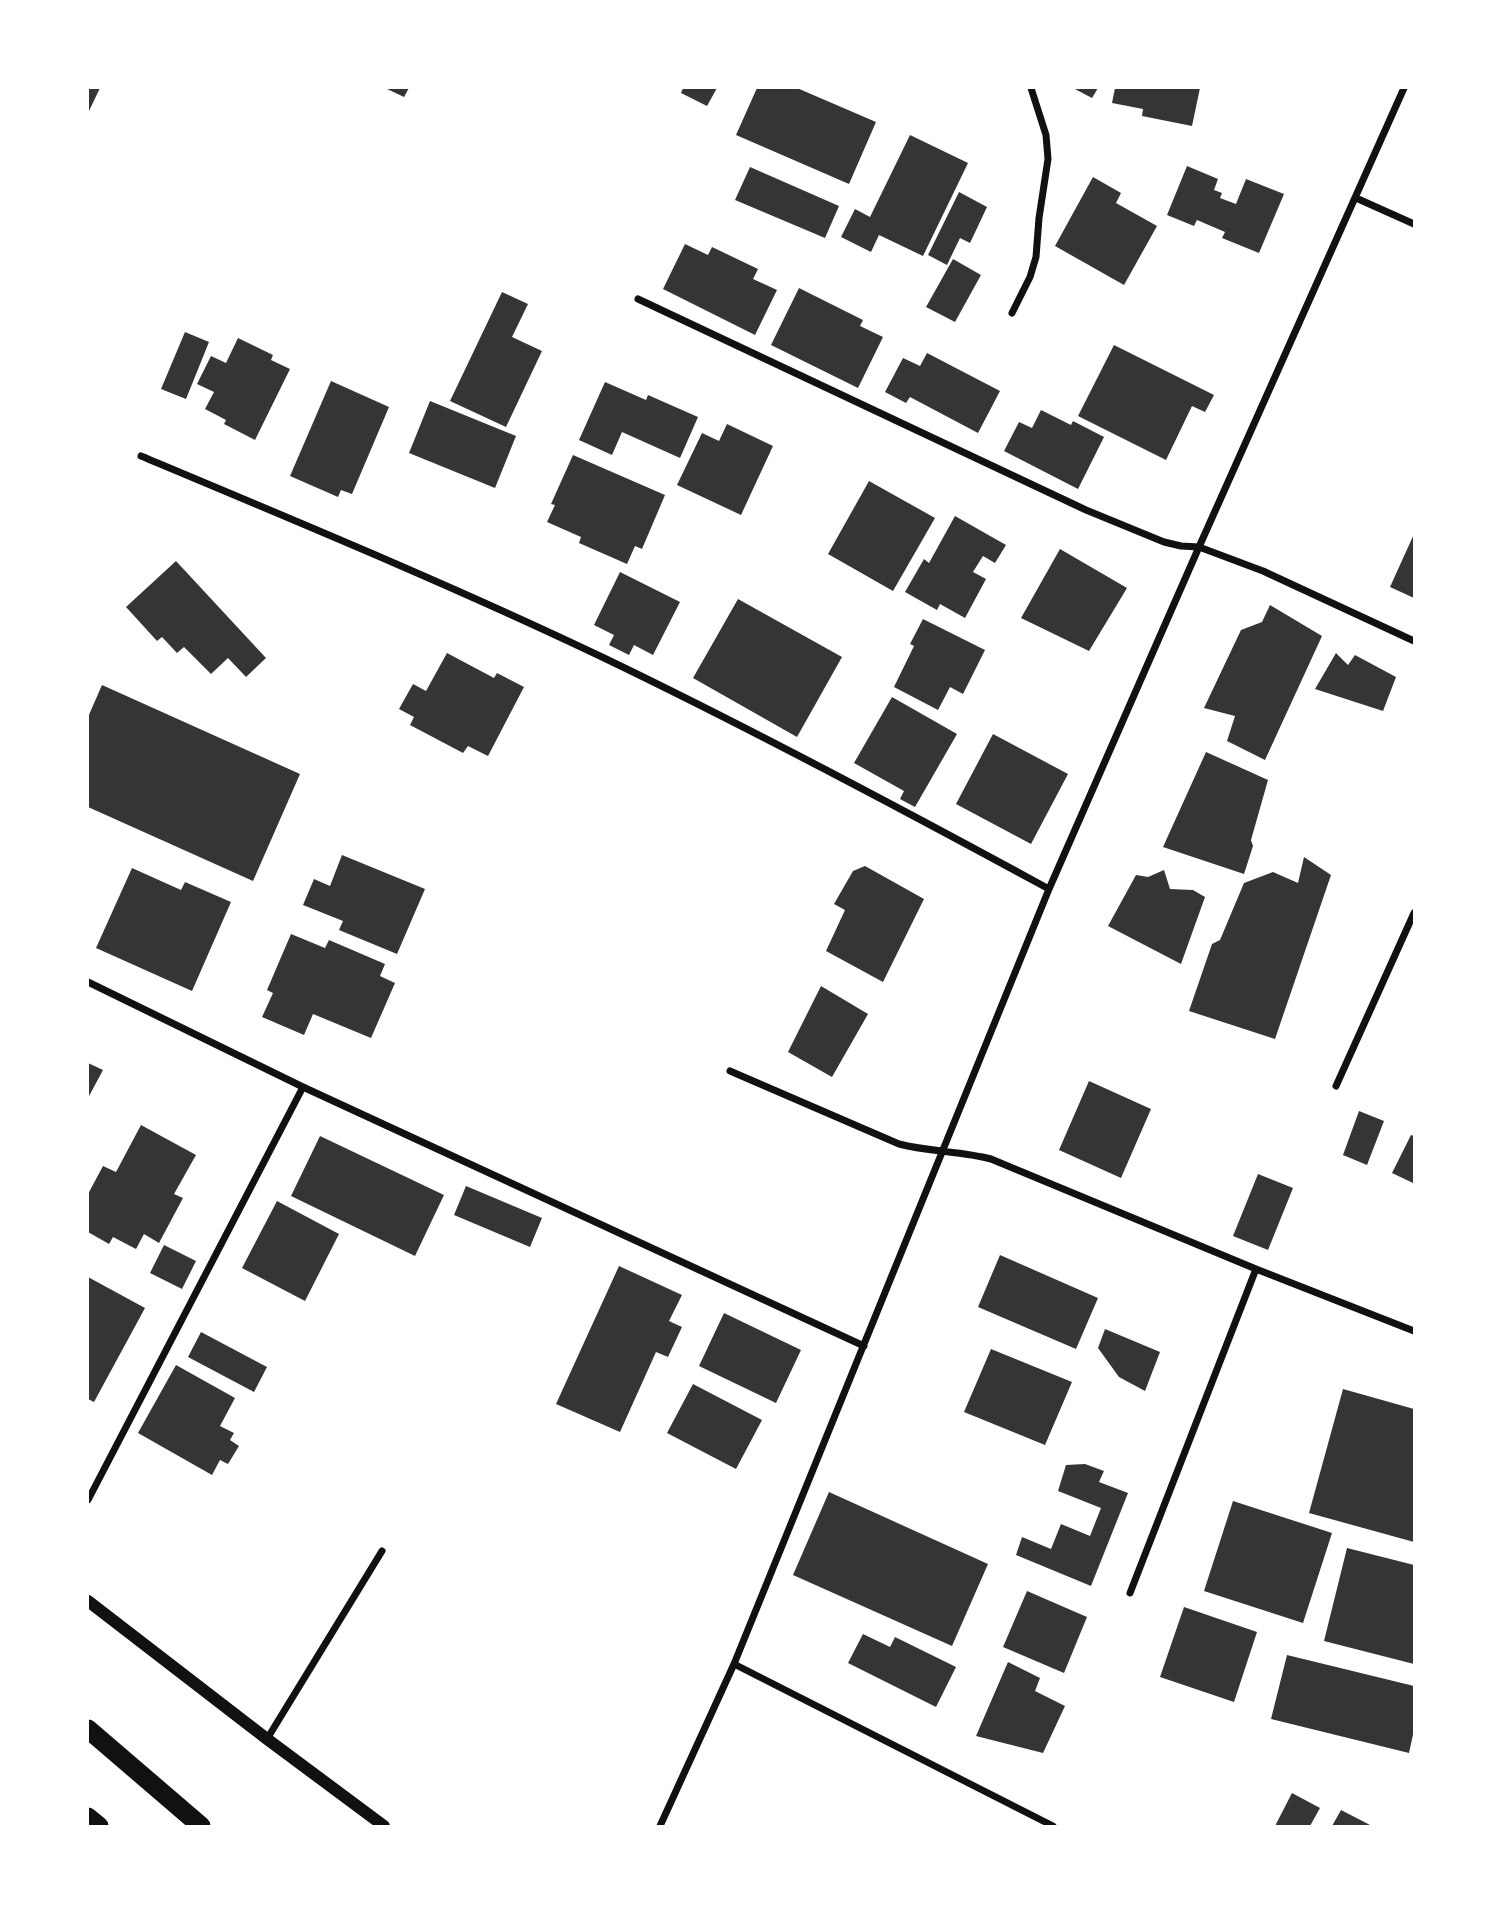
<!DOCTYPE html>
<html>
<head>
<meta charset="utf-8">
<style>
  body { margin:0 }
  #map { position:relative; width:1502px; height:1914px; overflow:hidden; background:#fff; font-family:"PT Serif",serif }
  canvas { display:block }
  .frame { position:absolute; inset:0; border:89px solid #fff; pointer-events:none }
</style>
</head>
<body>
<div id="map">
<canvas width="1502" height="1914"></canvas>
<div class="frame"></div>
</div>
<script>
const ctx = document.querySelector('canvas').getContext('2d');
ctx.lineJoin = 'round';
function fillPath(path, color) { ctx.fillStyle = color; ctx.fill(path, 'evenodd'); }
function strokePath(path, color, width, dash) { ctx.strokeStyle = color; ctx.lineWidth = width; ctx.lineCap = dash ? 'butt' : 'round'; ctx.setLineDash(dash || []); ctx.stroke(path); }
fillPath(new Path2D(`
  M 88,88 L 100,88 L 88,113 Z
  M 385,88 L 409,88 L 404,97 Z
  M 683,88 L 717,88 L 707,106 L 681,93 Z
  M 757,88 L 797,88 L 876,122 L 849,184 L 736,135 Z
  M 1073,88 L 1098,88 L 1092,98 Z
  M 1115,88 L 1200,88 L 1192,126 L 1142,116 L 1143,109 L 1112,103 Z
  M 910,135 L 968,163 L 923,256 L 879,235 L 871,252 L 841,237 L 855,209 L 870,217 Z
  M 1187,166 L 1218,179 L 1214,190 L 1222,193 L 1220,198 L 1236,204 L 1246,179 L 1284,194 L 1259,253 L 1222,238 L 1225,232 L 1197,220 L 1194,226 L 1167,215 Z
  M 750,167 L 839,206 L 825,238 L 735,200 Z
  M 1093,177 L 1121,193 L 1116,203 L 1157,226 L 1124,285 L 1055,246 Z
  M 959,192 L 987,207 L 970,243 L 960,238 L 947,265 L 928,255 Z
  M 685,244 L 708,255 L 712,247 L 758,269 L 753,279 L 777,290 L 755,335 L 663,289 Z
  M 953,259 L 981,275 L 955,322 L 926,307 Z
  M 799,288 L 863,320 L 860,326 L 883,337 L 858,388 L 771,345 Z
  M 502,292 L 528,304 L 512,337 L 542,351 L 506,427 L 450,401 Z
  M 185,332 L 209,342 L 186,399 L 161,389 Z
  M 238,338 L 273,355 L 271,360 L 290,369 L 255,440 L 224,424 L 226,420 L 205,409 L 214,392 L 197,384 L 211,356 L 226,363 Z
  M 1114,345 L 1214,395 L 1205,412 L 1192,406 L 1166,460 L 1078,416 Z
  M 927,353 L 1000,391 L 978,433 L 910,397 L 906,403 L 885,392 L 903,358 L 920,366 Z
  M 331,381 L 389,407 L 352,494 L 341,490 L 338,497 L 290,476 Z
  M 605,382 L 646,400 L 648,395 L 698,417 L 680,458 L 622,432 L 612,455 L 579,440 Z
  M 430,401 L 516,436 L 495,488 L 409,453 Z
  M 1041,410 L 1071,425 L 1073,421 L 1104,437 L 1078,489 L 1004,451 L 1019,422 L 1032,428 Z
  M 727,424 L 773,446 L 741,515 L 677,485 L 702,433 L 719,441 Z
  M 573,455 L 665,495 L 642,549 L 635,546 L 627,564 L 579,543 L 581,537 L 547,522 L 555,505 L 551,504 Z
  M 869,481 L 935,518 L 893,591 L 828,554 Z
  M 955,516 L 1006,545 L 995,563 L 983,556 L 973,572 L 986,579 L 965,618 L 940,604 L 937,610 L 905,592 L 924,559 L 929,563 Z
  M 1414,534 L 1414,598 L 1390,587 Z
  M 1060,549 L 1127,588 L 1089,651 L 1021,618 Z
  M 176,561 L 266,658 L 246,677 L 228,658 L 211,674 L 184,647 L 177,653 L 162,637 L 157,641 L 126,607 Z
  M 620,572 L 680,602 L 653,655 L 634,645 L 629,655 L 609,645 L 614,635 L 594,625 Z
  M 738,599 L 842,657 L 797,737 L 693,678 Z
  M 1270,605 L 1322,636 L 1265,760 L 1227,741 L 1235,716 L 1204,708 L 1241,630 L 1262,622 Z
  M 923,619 L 985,650 L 963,694 L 950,687 L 938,710 L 894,687 L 914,646 L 910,644 Z
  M 447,653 L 494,678 L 497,673 L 524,687 L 488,756 L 468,746 L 463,753 L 410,725 L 414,717 L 399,709 L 413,684 L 426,691 Z
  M 1336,653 L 1348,665 L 1355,655 L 1396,677 L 1383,711 L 1315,689 Z
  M 102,685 L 300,774 L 253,881 L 88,807 L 88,717 Z
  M 892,697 L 957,734 L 915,807 L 900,799 L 904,791 L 854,763 Z
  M 993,734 L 1068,774 L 1031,844 L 956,804 Z
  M 1206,752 L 1268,780 L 1251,840 L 1253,846 L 1244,874 L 1163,847 Z
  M 342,855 L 425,889 L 397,954 L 339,930 L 343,921 L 303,905 L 314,879 L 330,886 Z
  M 1304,857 L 1331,875 L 1275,1039 L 1189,1011 L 1212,944 L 1220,940 L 1244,883 L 1273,872 L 1298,883 Z
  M 865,866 L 924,899 L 883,982 L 826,951 L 845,910 L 834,904 L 853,871 Z
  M 132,868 L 181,890 L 185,882 L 231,902 L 192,991 L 96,948 Z
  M 1164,870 L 1170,889 L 1193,890 L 1205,897 L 1181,964 L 1108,926 L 1136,875 L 1148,877 Z
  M 291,934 L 325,948 L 329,940 L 385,964 L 380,976 L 395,983 L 371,1038 L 313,1014 L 304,1035 L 262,1017 L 273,993 L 267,990 Z
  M 821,986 L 868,1014 L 832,1077 L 788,1052 Z
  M 88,1063 L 103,1070 L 88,1098 Z
  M 1089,1081 L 1151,1109 L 1121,1178 L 1059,1150 Z
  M 1359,1111 L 1384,1121 L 1367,1165 L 1343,1155 Z
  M 141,1125 L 196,1155 L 174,1194 L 183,1198 L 159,1243 L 144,1234 L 136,1249 L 113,1237 L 109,1244 L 88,1232 L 88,1194 L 103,1166 L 116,1172 Z
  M 1411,1135 L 1414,1136 L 1414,1179 L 1413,1183 L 1392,1173 Z
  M 320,1136 L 444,1195 L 415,1256 L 291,1196 Z
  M 1258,1174 L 1293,1188 L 1268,1250 L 1233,1236 Z
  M 466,1186 L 542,1218 L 530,1247 L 454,1215 Z
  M 277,1201 L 339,1234 L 305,1301 L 242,1268 Z
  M 164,1245 L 196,1261 L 182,1289 L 150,1273 Z
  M 1000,1255 L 1098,1298 L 1076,1349 L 978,1307 Z
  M 619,1266 L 682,1295 L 669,1321 L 682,1327 L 668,1357 L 656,1352 L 620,1432 L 556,1404 Z
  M 88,1277 L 145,1308 L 94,1402 L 88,1399 Z
  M 724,1313 L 801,1350 L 776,1403 L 699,1366 Z
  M 1105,1329 L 1160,1352 L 1145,1391 L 1119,1377 L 1098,1348 Z
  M 201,1332 L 267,1367 L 254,1392 L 188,1357 Z
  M 991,1349 L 1072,1382 L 1045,1445 L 964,1412 Z
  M 176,1365 L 235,1398 L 220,1426 L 234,1433 L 230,1440 L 239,1446 L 228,1464 L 220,1460 L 212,1475 L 138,1433 Z
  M 693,1384 L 762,1420 L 736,1469 L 667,1433 Z
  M 1343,1389 L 1414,1409 L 1414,1542 L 1309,1513 Z
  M 1085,1464 L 1104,1471 L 1099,1482 L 1128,1493 L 1091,1586 L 1016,1555 L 1022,1537 L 1051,1549 L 1061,1524 L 1090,1536 L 1101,1508 L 1058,1491 L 1066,1465 Z
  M 829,1492 L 988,1564 L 952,1646 L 793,1575 Z
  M 1233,1501 L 1332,1533 L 1303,1623 L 1204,1591 Z
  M 1347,1548 L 1414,1565 L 1414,1664 L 1324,1641 Z
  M 1027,1591 L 1087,1617 L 1064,1673 L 1003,1647 Z
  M 1184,1607 L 1257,1632 L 1234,1702 L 1160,1677 Z
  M 863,1634 L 890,1647 L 895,1637 L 956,1667 L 936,1707 L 848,1663 Z
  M 1287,1655 L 1414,1686 L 1414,1730 L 1409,1753 L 1271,1719 Z
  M 1008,1662 L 1040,1678 L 1035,1691 L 1065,1706 L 1043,1753 L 976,1736 Z
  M 1292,1793 L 1320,1808 L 1310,1826 L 1275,1826 Z
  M 1341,1810 L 1372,1826 L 1332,1826 Z`), '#353535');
strokePath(new Path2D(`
  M 1356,198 L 1414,224
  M 638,299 L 1086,510 L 1164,542 L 1181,546 L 1199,547 L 1263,571 L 1414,641
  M 1012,313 L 1030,277 L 1036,257 L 1039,218 L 1048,159 L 1046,135 L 1031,88
  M 141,456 C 296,521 451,585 602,657 C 754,730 902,809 1049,889
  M 88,982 L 303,1087 L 864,1346
  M 730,1071 L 899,1144 C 930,1152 961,1151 991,1159 L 1256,1269 L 1414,1331
  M 1336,1086 L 1414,913
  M 88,1500 L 303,1087
  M 1130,1593 L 1256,1269
  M 734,1664 L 1053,1826
  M 267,1739 L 382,1551
  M 660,1826 L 734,1664 L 1049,889 L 1199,547 L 1404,88`), '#111', 7);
strokePath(new Path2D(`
  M 88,1601 L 267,1739 L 384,1826`), '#111', 12);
strokePath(new Path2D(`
  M 88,1729 L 201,1826
  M 88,1817 L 99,1826`), '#111', 19);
</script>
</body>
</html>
